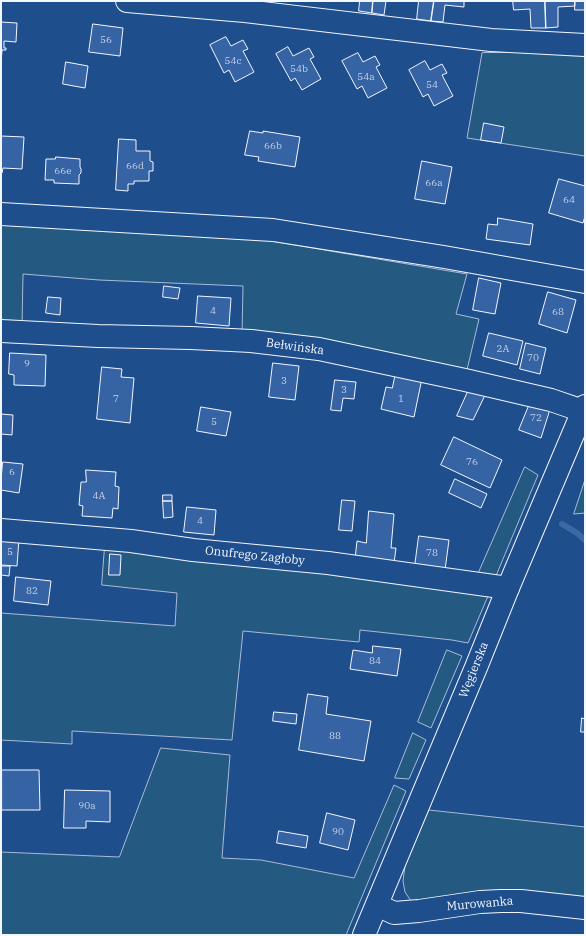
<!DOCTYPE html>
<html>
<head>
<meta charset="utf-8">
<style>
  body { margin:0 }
  #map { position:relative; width:586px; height:936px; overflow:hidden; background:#1f4e8c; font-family:"IBM Plex Serif",serif }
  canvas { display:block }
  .frame { position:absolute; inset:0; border:2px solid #f2f6ff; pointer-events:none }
</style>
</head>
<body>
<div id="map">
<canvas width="586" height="936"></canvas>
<div class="frame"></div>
</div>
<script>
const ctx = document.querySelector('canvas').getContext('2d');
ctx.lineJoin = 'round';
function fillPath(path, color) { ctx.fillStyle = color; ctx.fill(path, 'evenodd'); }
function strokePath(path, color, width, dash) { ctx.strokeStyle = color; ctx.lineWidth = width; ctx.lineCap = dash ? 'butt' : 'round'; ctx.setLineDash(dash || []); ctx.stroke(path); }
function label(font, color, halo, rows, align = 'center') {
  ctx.font = font + ' "IBM Plex Serif",serif'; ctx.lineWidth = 3; ctx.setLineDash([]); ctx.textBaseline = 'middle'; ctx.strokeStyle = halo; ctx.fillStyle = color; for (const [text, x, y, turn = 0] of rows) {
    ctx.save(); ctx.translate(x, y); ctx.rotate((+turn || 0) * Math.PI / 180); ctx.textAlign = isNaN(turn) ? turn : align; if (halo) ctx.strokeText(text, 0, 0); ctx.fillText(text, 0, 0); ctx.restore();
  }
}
const green = new Path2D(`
  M 585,52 L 585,156 L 467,138 L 482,53 Z
  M 1,225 L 265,240 L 467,274 L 456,314 L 479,319 L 466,374 L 242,335 L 243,286 L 99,280 L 23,274 L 22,327 L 1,326 Z
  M 525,467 L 538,475 L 493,583 L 476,579 Z
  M 585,480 L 585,513 L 574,514 Z
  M 105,546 L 251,561 L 488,596 L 468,643 L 452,640 L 360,630 L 359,642 L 243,631 L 232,740 L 72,731 L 72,744 L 1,740 L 1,613 L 175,626 L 177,593 L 102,585 Z
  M 447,650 L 462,656 L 431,728 L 418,722 Z
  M 413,733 L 426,740 L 409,779 L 395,778 Z
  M 161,748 L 230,755 L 222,858 L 261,860 L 354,878 L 394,785 L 406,791 L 346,935 L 1,935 L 1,852 L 119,857 Z
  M 429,810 L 585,827 L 585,902 L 468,899 L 411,901 L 405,892 L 403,881 L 405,866 Z`);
fillPath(green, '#245a82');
strokePath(green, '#a8bbd7', 1);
strokePath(new Path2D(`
  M 562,524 L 577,533 L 585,540`), '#3b69a3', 6);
const building = new Path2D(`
  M 360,1 L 373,1 L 372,13 L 359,11 Z
  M 373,1 L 386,1 L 384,15 L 372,13 Z
  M 419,1 L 434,1 L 431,21 L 417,19 Z
  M 434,1 L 464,1 L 464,7 L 445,5 L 443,22 L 431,21 Z
  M 513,1 L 545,1 L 546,28 L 531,28 L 530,9 L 514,10 Z
  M 545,1 L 575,1 L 575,6 L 558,7 L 558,27 L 546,28 Z
  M 575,1 L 585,1 L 585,10 L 575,10 Z
  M 1,22 L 17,23 L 16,42 L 4,41 L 4,48 L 6,48 L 6,50 L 2,50 L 1,64 Z
  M 93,24 L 123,28 L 120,56 L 89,52 Z
  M 226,37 L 231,46 L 243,40 L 248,49 L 243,51 L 254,72 L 235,82 L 229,70 L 224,73 L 210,45 Z
  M 288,47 L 293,56 L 309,48 L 314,57 L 310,59 L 321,79 L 302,90 L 295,78 L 291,81 L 276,54 Z
  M 358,53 L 363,62 L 375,56 L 380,65 L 376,67 L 387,88 L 368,98 L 362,86 L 357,89 L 342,61 Z
  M 425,61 L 430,70 L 442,64 L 447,73 L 442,75 L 453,96 L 434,106 L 428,94 L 423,97 L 409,70 Z
  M 66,62 L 88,66 L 85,88 L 63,84 Z
  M 484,123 L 504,127 L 501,143 L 481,140 Z
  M 250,131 L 263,133 L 263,131 L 300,137 L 295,167 L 258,161 L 259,157 L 245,155 Z
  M 1,136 L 24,137 L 22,169 L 3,168 L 2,173 L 1,173 Z
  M 119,139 L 136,140 L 136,151 L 150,151 L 150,161 L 153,162 L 153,171 L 149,171 L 149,181 L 134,181 L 134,184 L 128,184 L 128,191 L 116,190 Z
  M 56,157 L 80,159 L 80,167 L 81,169 L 81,173 L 79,175 L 79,184 L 54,183 L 54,180 L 45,180 L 46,159 L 55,159 Z
  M 422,161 L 452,167 L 445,204 L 415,199 Z
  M 559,179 L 585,186 L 585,216 L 583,223 L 549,213 Z
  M 498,218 L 533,224 L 530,245 L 486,239 L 488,224 L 497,225 Z
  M 479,278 L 501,283 L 495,314 L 473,310 Z
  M 164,286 L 180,288 L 178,299 L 163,297 Z
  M 548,292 L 576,300 L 567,333 L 539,324 Z
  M 198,296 L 231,298 L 229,326 L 196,323 Z
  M 48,297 L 61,298 L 60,315 L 46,313 Z
  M 489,333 L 523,341 L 517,365 L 483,356 Z
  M 526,343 L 546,348 L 540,374 L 520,369 Z
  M 10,353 L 46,355 L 45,386 L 14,385 L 14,375 L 9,374 Z
  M 273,363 L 299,366 L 295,400 L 269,397 Z
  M 102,367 L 122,369 L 121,377 L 134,378 L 130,423 L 97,419 Z
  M 396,372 L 422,378 L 414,417 L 381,409 L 386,387 L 392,388 Z
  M 335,380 L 356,382 L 354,399 L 343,398 L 341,411 L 331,410 Z
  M 471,385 L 488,389 L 473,420 L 457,416 Z
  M 531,401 L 551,406 L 541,438 L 519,430 Z
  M 201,407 L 231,412 L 226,436 L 197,431 Z
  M 1,414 L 13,415 L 12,435 L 1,434 Z
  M 454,437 L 502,460 L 490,488 L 441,465 Z
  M 3,462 L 23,464 L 19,493 L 1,490 L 1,480 Z
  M 86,470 L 116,472 L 115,486 L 119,487 L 118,509 L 113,508 L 112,518 L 82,516 L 83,506 L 79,505 L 81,482 L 86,482 Z
  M 455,479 L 487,494 L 481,508 L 449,493 Z
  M 163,495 L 172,495 L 172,501 L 163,501 Z
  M 342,500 L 355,501 L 352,531 L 339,530 Z
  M 163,501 L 172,501 L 173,517 L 164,518 Z
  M 187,507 L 216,510 L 214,535 L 184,532 Z
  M 369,511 L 394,514 L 391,548 L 396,548 L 394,563 L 355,559 L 357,541 L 366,543 Z
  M 419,536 L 449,540 L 445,570 L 415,566 Z
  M 1,537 L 19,539 L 17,566 L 1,565 Z
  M 110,554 L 121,555 L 120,575 L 109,575 Z
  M 1,566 L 10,566 L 9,576 L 1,575 Z
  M 16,577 L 51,581 L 48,605 L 14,601 Z
  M 373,646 L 401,649 L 397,676 L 350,669 L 353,650 L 372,653 Z
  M 308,694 L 328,697 L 326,714 L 371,721 L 364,761 L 299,750 Z
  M 274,712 L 297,714 L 296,724 L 273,721 Z
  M 582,718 L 585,719 L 585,732 L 581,732 Z
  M 2,770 L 39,770 L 40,810 L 2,810 Z
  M 65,790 L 110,791 L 110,822 L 86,821 L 86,828 L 64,828 Z
  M 327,813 L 355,820 L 348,850 L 320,843 Z
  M 279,831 L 308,836 L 306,848 L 277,843 Z`);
fillPath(building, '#3563a3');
strokePath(building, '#f2f6ff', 1);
const minor = new Path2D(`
  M 127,1 L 245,11 L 491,40 L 585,45
  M 1,214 L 273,230 L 444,257 L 585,282
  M 1,331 L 98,336 L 191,338 L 251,341 L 319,349 L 465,380 L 551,400 L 583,411
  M 1,530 L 131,541 L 193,550 L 328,563 L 508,588
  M 377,905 L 394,913 L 419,911 L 480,902 L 501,901 L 521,901 L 585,908`);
const major = new Path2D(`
  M 364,935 L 477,665 L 508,588 L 585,406`);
strokePath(minor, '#f2f6ff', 24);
strokePath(major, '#f2f6ff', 24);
strokePath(minor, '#1f4e8c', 22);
strokePath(major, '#1f4e8c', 22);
label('10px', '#c3d1e8', null, [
  ["56",106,40],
  ["54c",233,61],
  ["54b",299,69],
  ["54a",366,77],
  ["54",432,85],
  ["66b",273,146],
  ["66d",135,166],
  ["66e",63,171],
  ["66a",434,183],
  ["64",569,200],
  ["4",213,311],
  ["68",558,312],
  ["2A",503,349],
  ["70",533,358],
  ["9",27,364],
  ["3",284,381],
  ["3",344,390],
  ["7",116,399],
  ["1",401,399],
  ["72",536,418],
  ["5",214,422],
  ["76",472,462],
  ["6",12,472],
  ["4A",99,496],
  ["4",200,521],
  ["5",10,552],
  ["78",432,553],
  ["82",32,591],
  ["84",375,661],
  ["88",335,736],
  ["90a",87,806],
  ["90",338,832]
]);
label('12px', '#f2f6ff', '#1f4e8c', [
  ["Bełwińska",295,347,8],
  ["Onufrego Zagłoby",255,556,6],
  ["Węgierska",474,670,-68],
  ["Murowanka",480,904,-5]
]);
</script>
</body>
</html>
